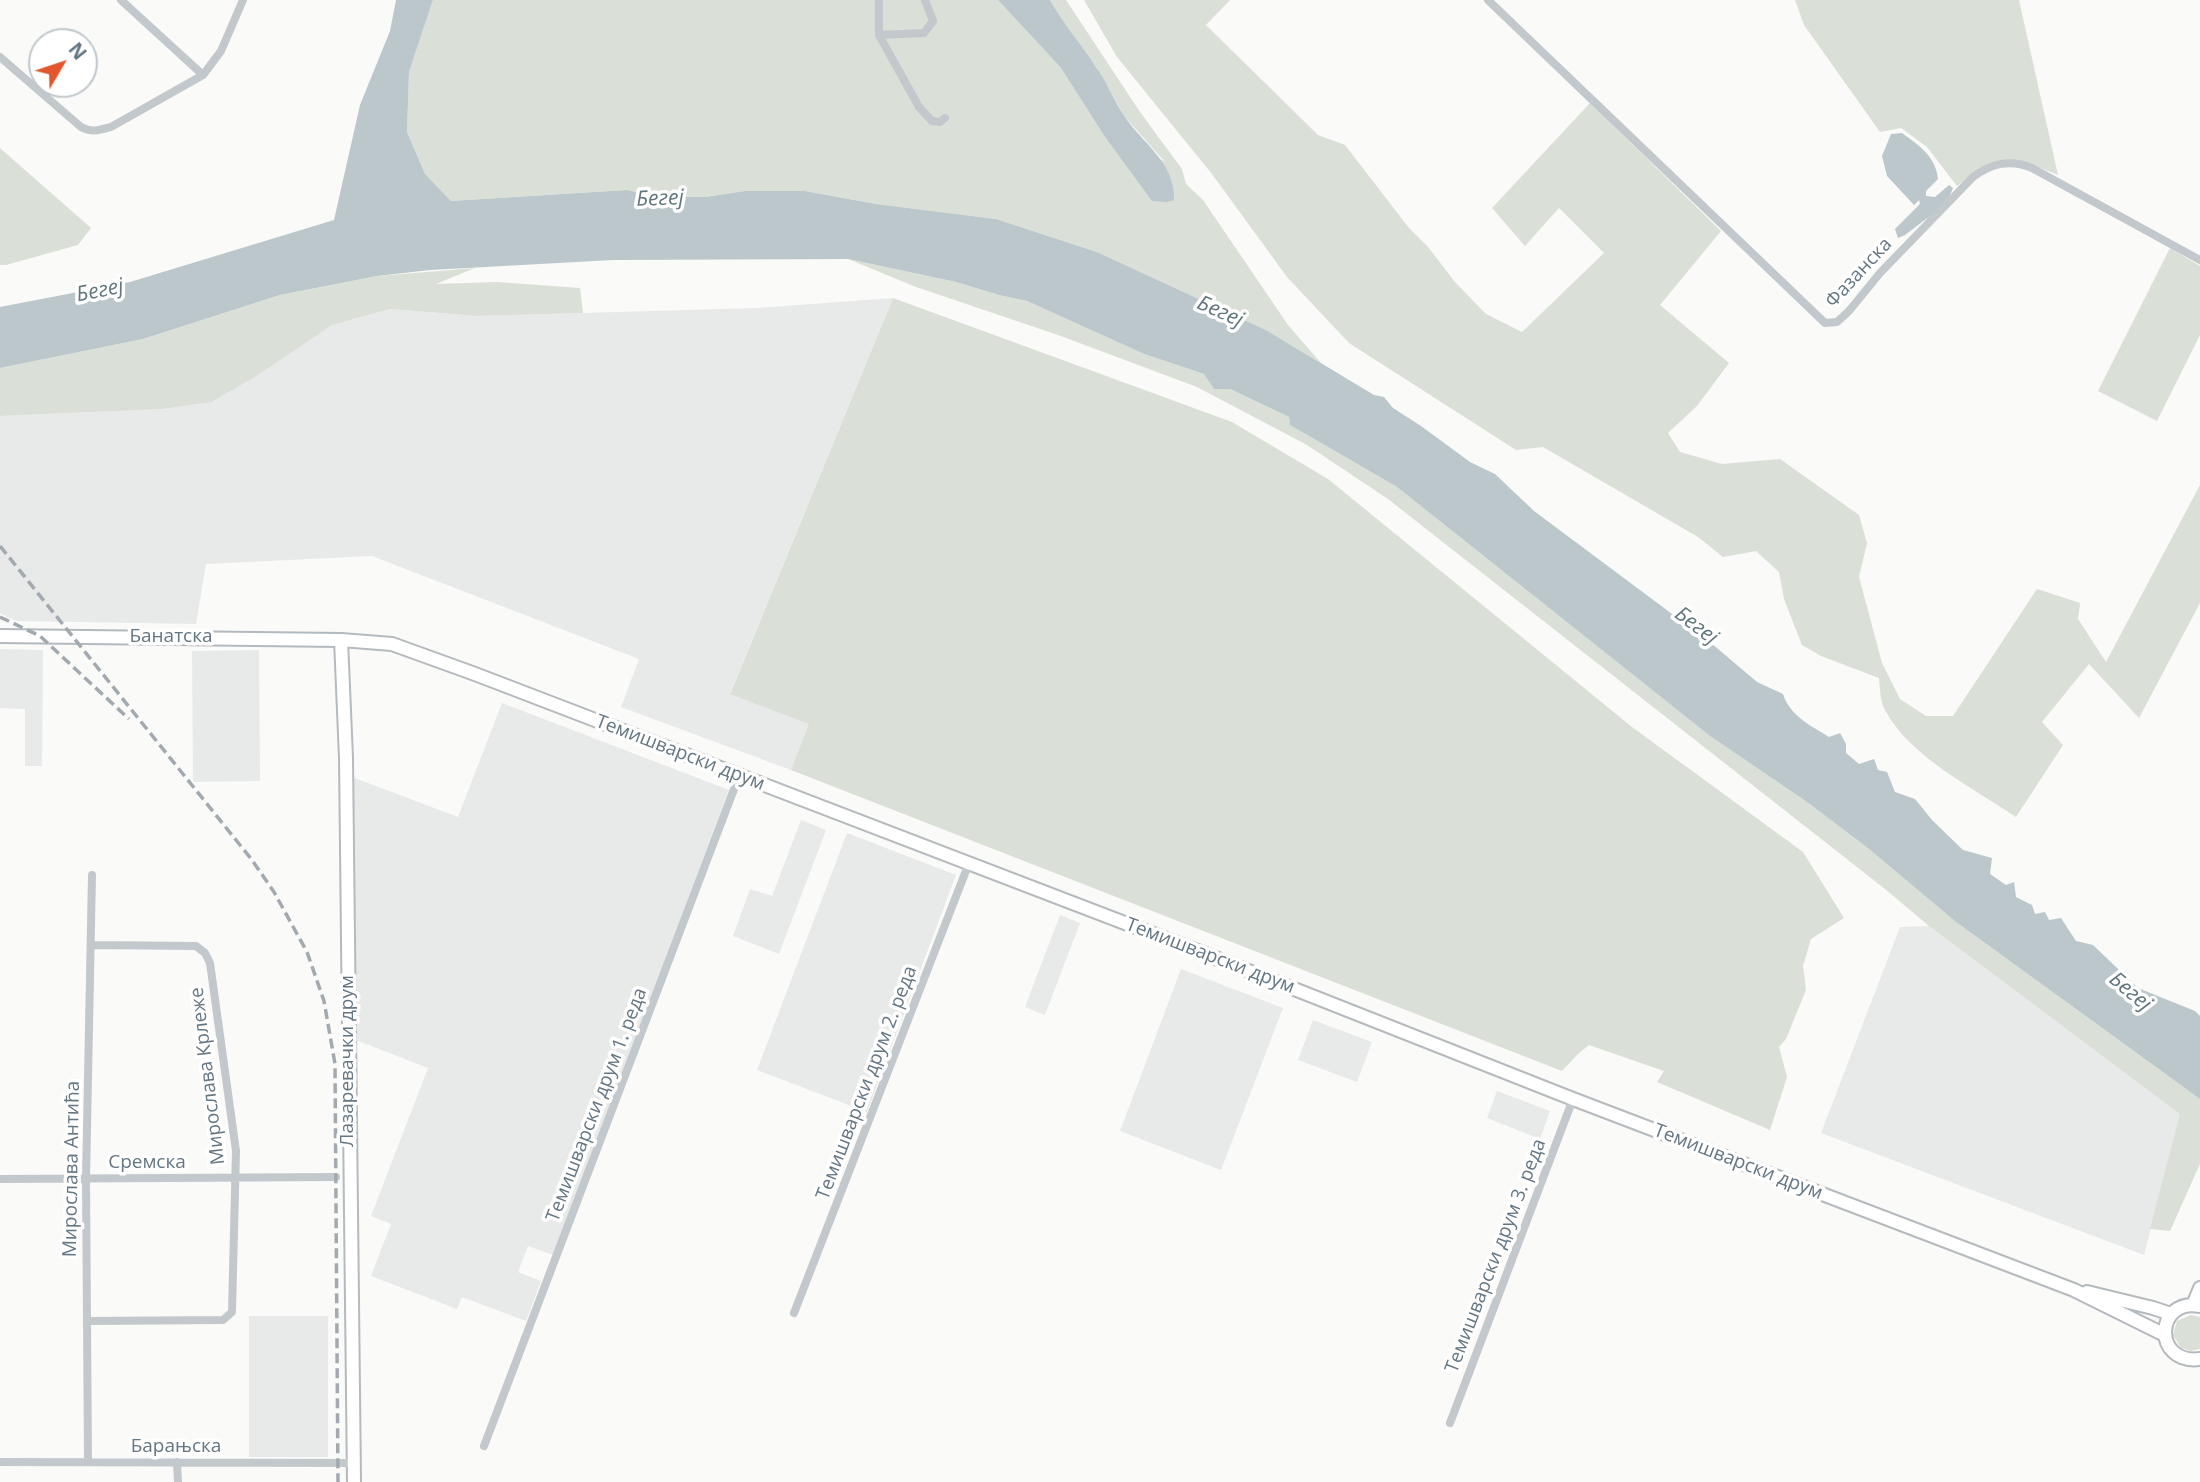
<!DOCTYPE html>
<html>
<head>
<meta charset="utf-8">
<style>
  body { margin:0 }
  #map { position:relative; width:2200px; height:1482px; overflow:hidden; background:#fafaf8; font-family:"Open Sans",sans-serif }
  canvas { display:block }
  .north { position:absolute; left:28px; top:28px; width:70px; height:70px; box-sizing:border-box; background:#fff; border:2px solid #c1c8cd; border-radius:50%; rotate:51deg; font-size:19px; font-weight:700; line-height:28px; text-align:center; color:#657683 }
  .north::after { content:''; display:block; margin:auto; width:24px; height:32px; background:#e4572e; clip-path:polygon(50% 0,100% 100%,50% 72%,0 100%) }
</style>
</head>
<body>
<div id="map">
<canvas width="2200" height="1482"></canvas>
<div class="north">N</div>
</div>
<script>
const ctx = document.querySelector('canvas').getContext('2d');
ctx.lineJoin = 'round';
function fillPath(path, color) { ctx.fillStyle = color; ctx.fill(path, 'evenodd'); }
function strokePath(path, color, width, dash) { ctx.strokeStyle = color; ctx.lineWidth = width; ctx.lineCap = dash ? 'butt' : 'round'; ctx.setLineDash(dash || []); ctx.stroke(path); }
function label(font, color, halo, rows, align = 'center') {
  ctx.font = font + ' "Open Sans",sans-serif'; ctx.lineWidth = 7; ctx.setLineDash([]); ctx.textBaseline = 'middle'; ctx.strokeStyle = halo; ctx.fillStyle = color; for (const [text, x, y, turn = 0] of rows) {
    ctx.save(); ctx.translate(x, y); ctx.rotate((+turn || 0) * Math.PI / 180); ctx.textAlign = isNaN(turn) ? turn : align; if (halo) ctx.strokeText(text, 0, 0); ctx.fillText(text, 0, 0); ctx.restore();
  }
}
fillPath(new Path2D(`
  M 893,298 L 730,693 L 810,724 L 791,770 L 621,707 L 639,659 L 372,556 L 206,564 L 196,624 L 16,621 L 0,613 L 0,416 L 163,409 L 212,402 L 260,374 L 332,325 L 390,309 L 477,316 L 757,308 Z
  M 0,649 L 43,650 L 42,766 L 25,766 L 25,709 L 0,708 Z
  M 259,650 L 260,781 L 193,782 L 192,651 Z
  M 502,703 L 729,790 L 553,1255 L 528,1246 L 518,1272 L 541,1281 L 526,1321 L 462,1297 L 457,1309 L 371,1276 L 391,1224 L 371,1216 L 428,1068 L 351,1038 L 352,777 L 458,817 Z
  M 801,820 L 826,830 L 779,954 L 733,936 L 750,889 L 772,896 Z
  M 847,833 L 956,875 L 867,1112 L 757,1070 Z
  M 1060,915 L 1080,923 L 1045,1015 L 1025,1007 Z
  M 1929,926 L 2181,1114 L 2144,1255 L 1821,1133 L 1900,927 Z
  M 1181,969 L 1283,1008 L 1221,1170 L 1120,1131 Z
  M 1313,1020 L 1372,1042 L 1357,1082 L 1298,1060 Z
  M 1497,1091 L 1550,1111 L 1540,1139 L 1487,1118 Z
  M 249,1316 L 328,1316 L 328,1457 L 249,1457 Z`), '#e8e9e9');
fillPath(new Path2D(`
  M 433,0 L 998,0 L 1061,68 L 1103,134 L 1164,161 L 1124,116 L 1097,68 L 1061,21 L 1050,0 L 1066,0 L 1140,112 L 1182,169 L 1186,184 L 1203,200 L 1288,325 L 1321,363 L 1266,330 L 1097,252 L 996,219 L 876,204 L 805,191 L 745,191 L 705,197 L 658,197 L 627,190 L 451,201 L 425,174 L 407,132 L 409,72 Z
  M 1084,0 L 1230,0 L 1206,25 L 1318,135 L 1345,145 L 1409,228 L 1428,247 L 1455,282 L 1486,314 L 1522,332 L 1604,253 L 1559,208 L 1525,246 L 1492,208 L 1590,103 L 1721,231 L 1660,305 L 1729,363 L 1697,406 L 1668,433 L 1680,452 L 1722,464 L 1780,459 L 1859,515 L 1867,543 L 1859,577 L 1882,663 L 1900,699 L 1926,716 L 1953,716 L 2037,589 L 2080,603 L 2078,619 L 2106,662 L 2200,485 L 2200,603 L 2139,718 L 2089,664 L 2042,722 L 2063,745 L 2016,817 C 1973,788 1909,756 1885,710 C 1880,701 1880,688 1879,678 L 1821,656 L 1802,645 L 1784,599 L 1779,572 L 1756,551 L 1723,557 L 1698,537 L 1543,447 L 1516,450 L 1349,343 L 1287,277 L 1212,174 L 1117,57 Z
  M 1795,0 L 2019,0 L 2058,175 C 2003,153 2006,154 1957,186 L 1927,147 L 1901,128 L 1880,132 L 1804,25 Z
  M 0,148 L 91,228 L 78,245 L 6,265 L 0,265 Z
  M 2170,248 L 2200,266 L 2200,335 L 2157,421 L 2098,391 Z
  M 848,259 L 956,282 L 999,295 L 1027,301 L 1144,354 L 1204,374 L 1214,389 L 1230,389 L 1289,417 L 1290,425 L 1397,487 L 1710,736 L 1807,802 L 1869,849 L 1956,922 L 2200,1099 L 2200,1164 L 2170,1231 L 2150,1229 L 2180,1114 L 1929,926 L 1885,889 L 1388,499 L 1307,445 L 1197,387 L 1058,335 L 916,287 Z
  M 475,268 L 436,284 L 497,282 L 580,288 L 583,313 L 477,316 L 390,309 L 332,325 L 260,374 L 212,402 L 163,409 L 0,416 L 0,368 L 143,339 L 280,295 L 377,276 Z
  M 893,298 L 1232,422 L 1328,479 L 1632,727 L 1803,852 L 1844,918 L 1811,939 L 1803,966 L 1806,990 L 1786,1039 L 1779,1047 L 1787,1077 L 1770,1130 L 1657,1082 L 1664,1071 L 1589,1045 L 1578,1054 L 1562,1071 L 791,770 L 809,724 L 730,694 Z
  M 2191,1315 L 2200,1317 L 2200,1349 L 2191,1351 L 2181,1348 L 2173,1335 L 2177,1321 Z`), '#dadfd7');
fillPath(new Path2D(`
  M 396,0 L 433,0 L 409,72 L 407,132 L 425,174 L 451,201 L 627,190 L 658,197 L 705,197 L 745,191 L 805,191 L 876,204 L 996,219 L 1097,252 L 1266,330 L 1374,395 L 1384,397 L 1393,408 L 1421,426 L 1470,462 L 1495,474 L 1534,511 L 1711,643 L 1757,682 L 1783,694 C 1790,716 1810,725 1829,737 L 1840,733 L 1846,744 L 1846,753 L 1859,764 L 1874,759 L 1878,770 L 1887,772 L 1895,792 L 1915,799 L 1932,820 L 1963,850 L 1992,858 L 1990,874 L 2006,885 L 2014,882 L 2016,897 L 2032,905 L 2035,914 L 2045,912 L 2049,920 L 2061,918 L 2076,941 L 2093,945 L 2138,988 L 2195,1011 L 2200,1016 L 2200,1099 L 1956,922 L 1869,849 L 1807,802 L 1710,736 L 1397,487 L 1290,425 L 1289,417 L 1230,389 L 1214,389 L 1204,374 L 1144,354 L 1027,301 L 999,295 L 956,282 L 848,259 L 613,260 L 430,270 L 377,276 L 280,295 L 143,339 L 0,368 L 0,307 L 130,282 L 334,220 L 360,105 L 390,31 Z
  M 998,0 L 1050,0 C 1063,24 1081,44 1096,67 C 1107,82 1113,99 1123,114 C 1142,144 1175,161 1174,200 L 1167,202 L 1152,201 L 1103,134 L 1061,68 Z
  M 1902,133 C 1920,146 1936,157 1938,179 L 1926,191 L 1926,196 L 1935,197 L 1949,185 L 1953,188 L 1947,203 L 1905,235 L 1898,238 L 1895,229 L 1920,204 L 1919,200 L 1914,205 L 1887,176 L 1882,156 L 1891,134 Z`), '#bbc7cb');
const secondary = new Path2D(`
  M 0,636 L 341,640`);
const primary = new Path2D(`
  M 2087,1292 L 2153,1308 L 2171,1314
  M 2193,1305 L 2200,1288
  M 2200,1306 C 2155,1297 2152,1365 2200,1359
  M 354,1482 L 346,758 L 341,640 L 392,644 L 475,674 L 1203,953 L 1573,1099 L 2074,1290 L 2165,1335`);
strokePath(secondary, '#b3babf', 16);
strokePath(primary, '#b5babe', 16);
strokePath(new Path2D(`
  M 121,0 L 203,75
  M 879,0 L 879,35 L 924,33 L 933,21 L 925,0
  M 1488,0 L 1825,323 L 1837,322 L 1849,311 L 1880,273 L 1973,177 C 1992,163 2010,159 2032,168 L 2200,260
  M 879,35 L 919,107 L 932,121 L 940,122 L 945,118
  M 0,57 L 81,127 C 92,133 100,130 111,127 L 203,75 L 221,51 L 243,0
  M 0,1179 L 336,1177
  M 794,1313 L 969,863
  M 87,1321 L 223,1320 L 232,1312 L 236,1151 L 210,963 L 205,953 L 196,946 L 92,945
  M 1450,1423 L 1573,1099
  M 484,1446 L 739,776
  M 0,1462 L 353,1463
  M 88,1462 L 86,1179 L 92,875
  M 177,1462 L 178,1482`), '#c3c8cc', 8);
strokePath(secondary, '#fff', 12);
strokePath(primary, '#fff', 12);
strokePath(new Path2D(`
  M 0,546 L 252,860 L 274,892 L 307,952 L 324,1001 L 335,1064 L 338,1482
  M 0,617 L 40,636 L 129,719`), '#a2aab0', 3.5, [10, 5]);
label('19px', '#657683', '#fff', [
  ["Фазанска",1859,273,-47],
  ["Банатска",171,637],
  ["Темишварски друм",680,753,21],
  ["Темишварски друм",1210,956,21],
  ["Лазаревачки друм",348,1061,-90],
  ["Мирослава Крлеже",208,1076,-97],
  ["Темишварски друм 2. реда",867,1083,-69],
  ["Темишварски друм 1. реда",597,1105,-69],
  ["Темишварски друм",1738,1162,21],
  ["Сремска",147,1163],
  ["Мирослава Антића",72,1169,-89],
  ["Темишварски друм 3. реда",1496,1256,-69],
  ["Барањска",176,1447]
]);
label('italic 21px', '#60757c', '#fff', [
  ["Бегеј",660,199,-2],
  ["Бегеј",100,291,-11],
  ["Бегеј",1220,312,24],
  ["Бегеј",1696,626,37],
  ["Бегеј",2130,992,40]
]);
</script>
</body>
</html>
